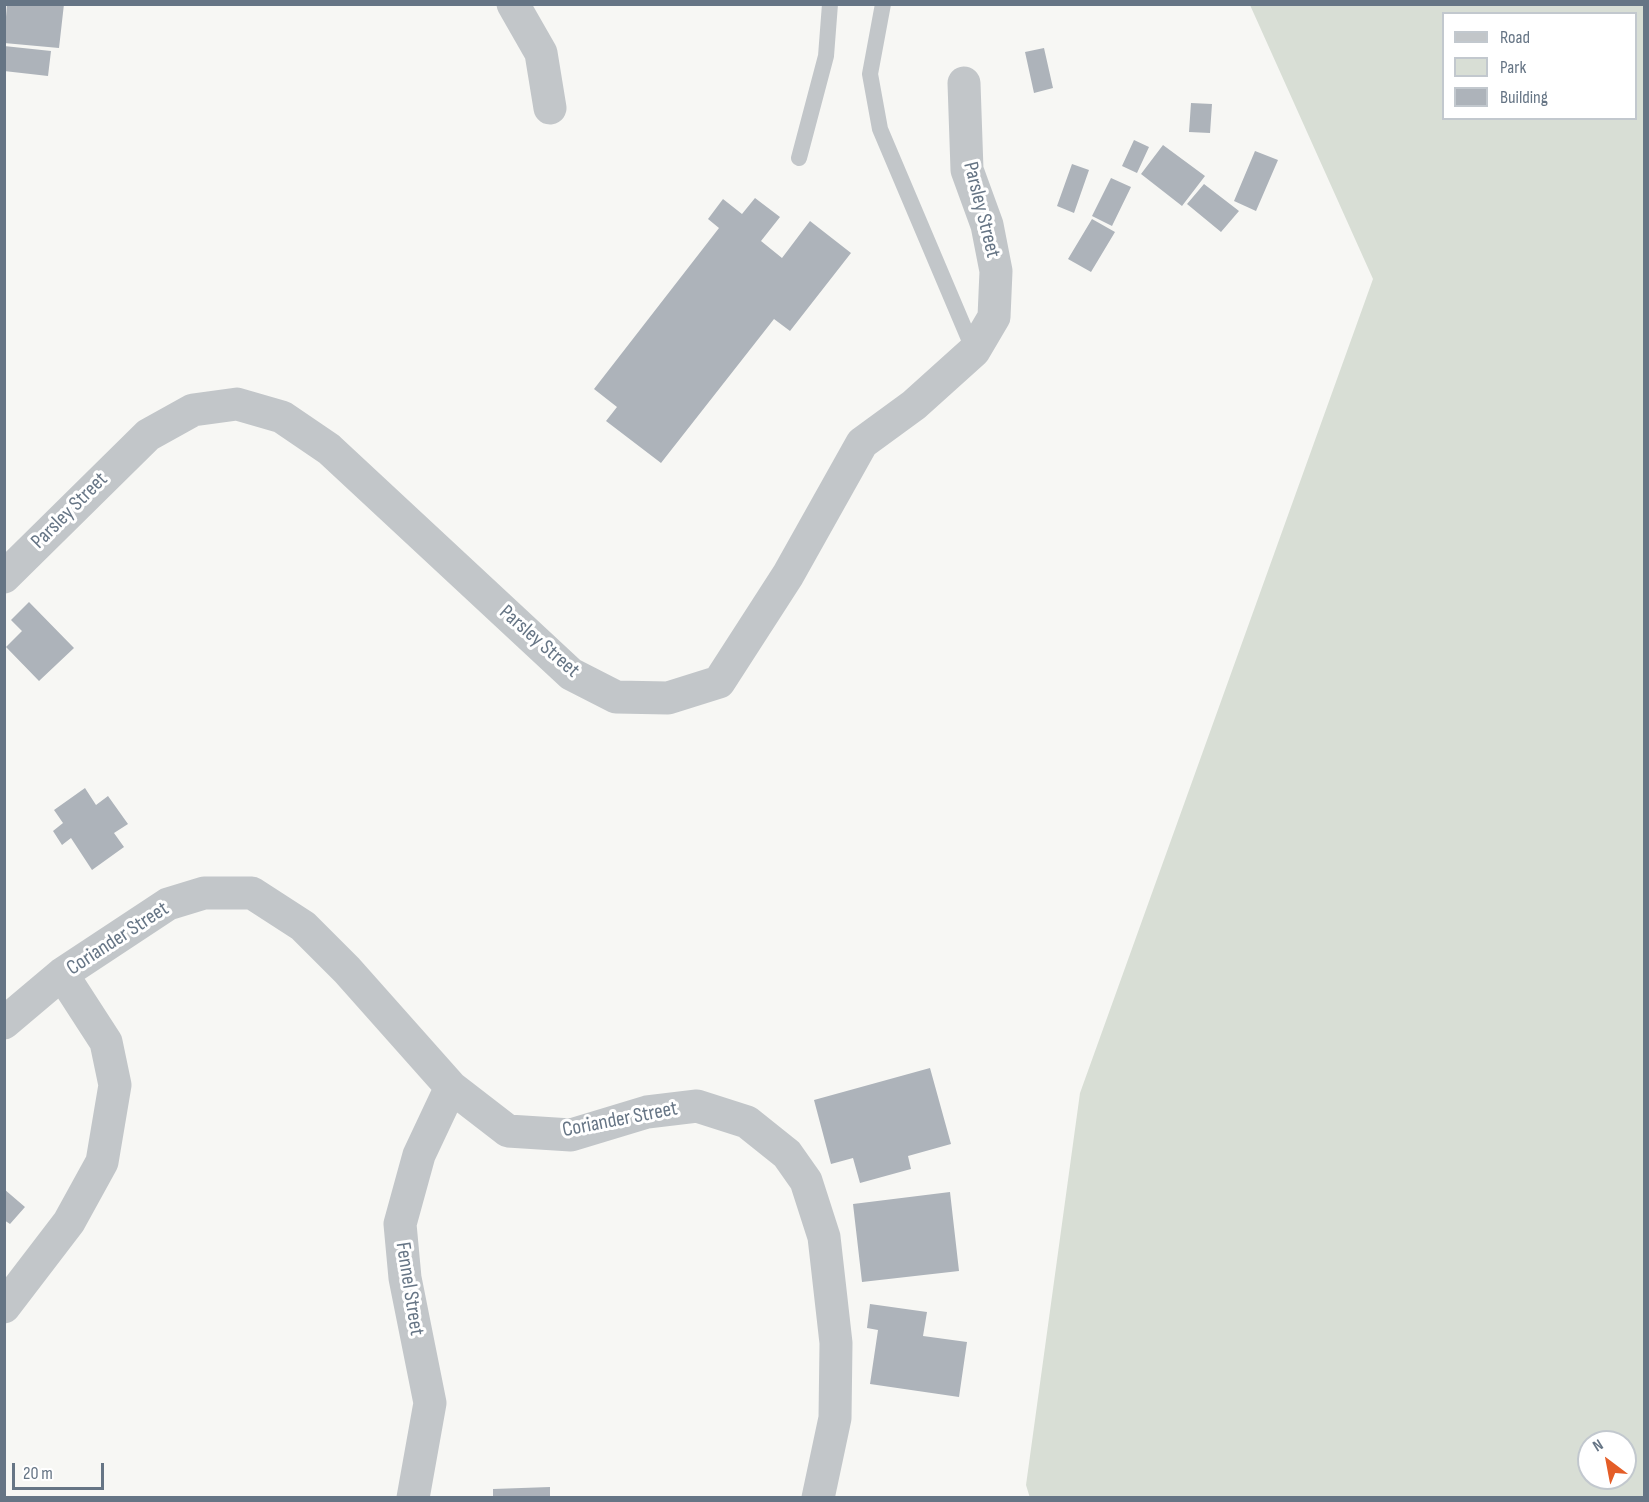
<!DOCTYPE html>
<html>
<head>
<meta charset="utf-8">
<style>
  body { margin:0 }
  #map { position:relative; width:1649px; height:1502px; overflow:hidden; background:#f7f7f4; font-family:"Sofia Sans Condensed",sans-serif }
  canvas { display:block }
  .frame { position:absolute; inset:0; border:6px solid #667585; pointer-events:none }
  .legend { position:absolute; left:1442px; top:12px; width:195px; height:108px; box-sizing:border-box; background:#fff; border:2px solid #c2c8ce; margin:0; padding:8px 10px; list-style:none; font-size:18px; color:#667585 }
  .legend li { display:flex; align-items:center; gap:12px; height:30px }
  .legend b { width:30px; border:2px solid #c2c8ce }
  .north { position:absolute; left:1577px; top:1430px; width:60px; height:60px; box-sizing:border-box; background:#fff; border:2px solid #c2c8ce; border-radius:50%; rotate:328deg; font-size:16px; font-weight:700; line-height:24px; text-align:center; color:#667585 }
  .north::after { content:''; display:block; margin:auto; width:21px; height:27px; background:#e45d27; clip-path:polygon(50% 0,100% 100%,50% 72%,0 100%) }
  .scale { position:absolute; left:12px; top:1463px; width:92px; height:27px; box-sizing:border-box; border:3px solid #667585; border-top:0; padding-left:8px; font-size:18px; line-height:21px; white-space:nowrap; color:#667585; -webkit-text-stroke:4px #fff; paint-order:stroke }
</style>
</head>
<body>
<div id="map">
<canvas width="1649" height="1502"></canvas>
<div class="frame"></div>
<ul class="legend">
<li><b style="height:8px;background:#c2c6c9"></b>Road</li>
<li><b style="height:16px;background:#d8ded5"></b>Park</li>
<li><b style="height:16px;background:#adb3ba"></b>Building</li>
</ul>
<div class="north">N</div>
<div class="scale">20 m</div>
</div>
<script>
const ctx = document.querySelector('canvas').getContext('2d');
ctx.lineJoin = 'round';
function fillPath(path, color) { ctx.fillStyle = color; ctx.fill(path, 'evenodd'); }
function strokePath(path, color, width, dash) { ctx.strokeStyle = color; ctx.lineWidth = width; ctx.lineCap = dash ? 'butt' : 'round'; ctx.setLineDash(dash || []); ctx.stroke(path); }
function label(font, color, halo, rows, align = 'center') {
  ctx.font = font + ' "Sofia Sans Condensed",sans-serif'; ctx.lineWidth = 6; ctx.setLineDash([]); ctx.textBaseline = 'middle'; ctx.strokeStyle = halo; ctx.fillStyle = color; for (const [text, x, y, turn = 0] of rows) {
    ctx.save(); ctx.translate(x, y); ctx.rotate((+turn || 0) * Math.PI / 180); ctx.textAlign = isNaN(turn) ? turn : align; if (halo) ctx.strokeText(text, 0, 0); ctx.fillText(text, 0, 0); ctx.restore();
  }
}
fillPath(new Path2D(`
  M 1250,5 L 1644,5 L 1644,1497 L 1030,1498 L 1026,1485 L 1080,1093 L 1373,279 ZM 1444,14 L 1636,14 L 1636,118 L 1444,118 ZM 1589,1442 L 1625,1442 L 1625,1478 L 1589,1478 Z`), '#d8ded5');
fillPath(new Path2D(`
  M 7,4 L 64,4 L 59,48 L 4,43 Z
  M 4,46 L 51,51 L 48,76 L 4,71 Z
  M 1044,48 L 1053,88 L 1034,93 L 1025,52 Z
  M 1191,103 L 1212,104 L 1210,133 L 1189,132 Z
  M 1134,140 L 1149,147 L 1137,173 L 1122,166 Z
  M 1163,145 L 1205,176 L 1182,206 L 1141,174 Z
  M 1255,151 L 1278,160 L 1256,211 L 1234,201 Z
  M 1072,164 L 1089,170 L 1074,213 L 1057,206 Z
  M 1111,178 L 1131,187 L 1112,226 L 1092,216 Z
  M 1204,184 L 1239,211 L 1221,232 L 1187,204 Z
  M 755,198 L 780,217 L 761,241 L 782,258 L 810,221 L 851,253 L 790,331 L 774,319 L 661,463 L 606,421 L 617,407 L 594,389 L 719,228 L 708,219 L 723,199 L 742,214 Z
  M 1092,219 L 1115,232 L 1091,272 L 1068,259 Z
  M 29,602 L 74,648 L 39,681 L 6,647 L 22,631 L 11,620 Z
  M 85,788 L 96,805 L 108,796 L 128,824 L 114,833 L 124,847 L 92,870 L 71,838 L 62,845 L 53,831 L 63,823 L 54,810 Z
  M 930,1068 L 951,1144 L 908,1156 L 911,1169 L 860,1183 L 853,1158 L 831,1164 L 814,1100 Z
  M 4,1189 L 25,1207 L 10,1224 L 4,1220 Z
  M 950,1192 L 959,1271 L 862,1282 L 853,1204 Z
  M 870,1304 L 927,1312 L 923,1336 L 967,1342 L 959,1397 L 870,1384 L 878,1330 L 867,1328 Z
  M 550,1487 L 550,1498 L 493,1498 L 493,1489 Z`), '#adb3ba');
strokePath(new Path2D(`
  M 883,4 L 870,74 L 880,129 L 974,351
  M 799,158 L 826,56 L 830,4`), '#c2c6c9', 16);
strokePath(new Path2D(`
  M 513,4 L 541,53 L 550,108
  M 4,577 L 148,435 L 193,410 L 237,404 L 282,417 L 329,449 L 571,674 L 616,697 L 668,698 L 719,682 L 788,575 L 862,443 L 914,405 L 974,351 L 994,317 L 996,271 L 987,225 L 967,170 L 964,83
  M 4,1023 L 62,974 L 168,904 L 204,893 L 252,893 L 303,926 L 347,970 L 451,1087 L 508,1131 L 571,1135 L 647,1112 L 697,1106 L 747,1122 L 787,1154 L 806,1181 L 824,1237 L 836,1343 L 835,1418 L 818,1498
  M 4,1307 L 69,1222 L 102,1162 L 115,1085 L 106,1042 L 62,974
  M 413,1498 L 430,1403 L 405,1278 L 400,1224 L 419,1155 L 451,1087`), '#c2c6c9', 33);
label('21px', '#667585', '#fff', [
  ["Parsley Street",981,210,76],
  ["Parsley Street",70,511,-45],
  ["Parsley Street",539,642,41],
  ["Coriander Street",118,939,-33],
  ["Coriander Street",620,1120,-11],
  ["Fennel Street",409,1289,81]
]);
</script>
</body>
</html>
